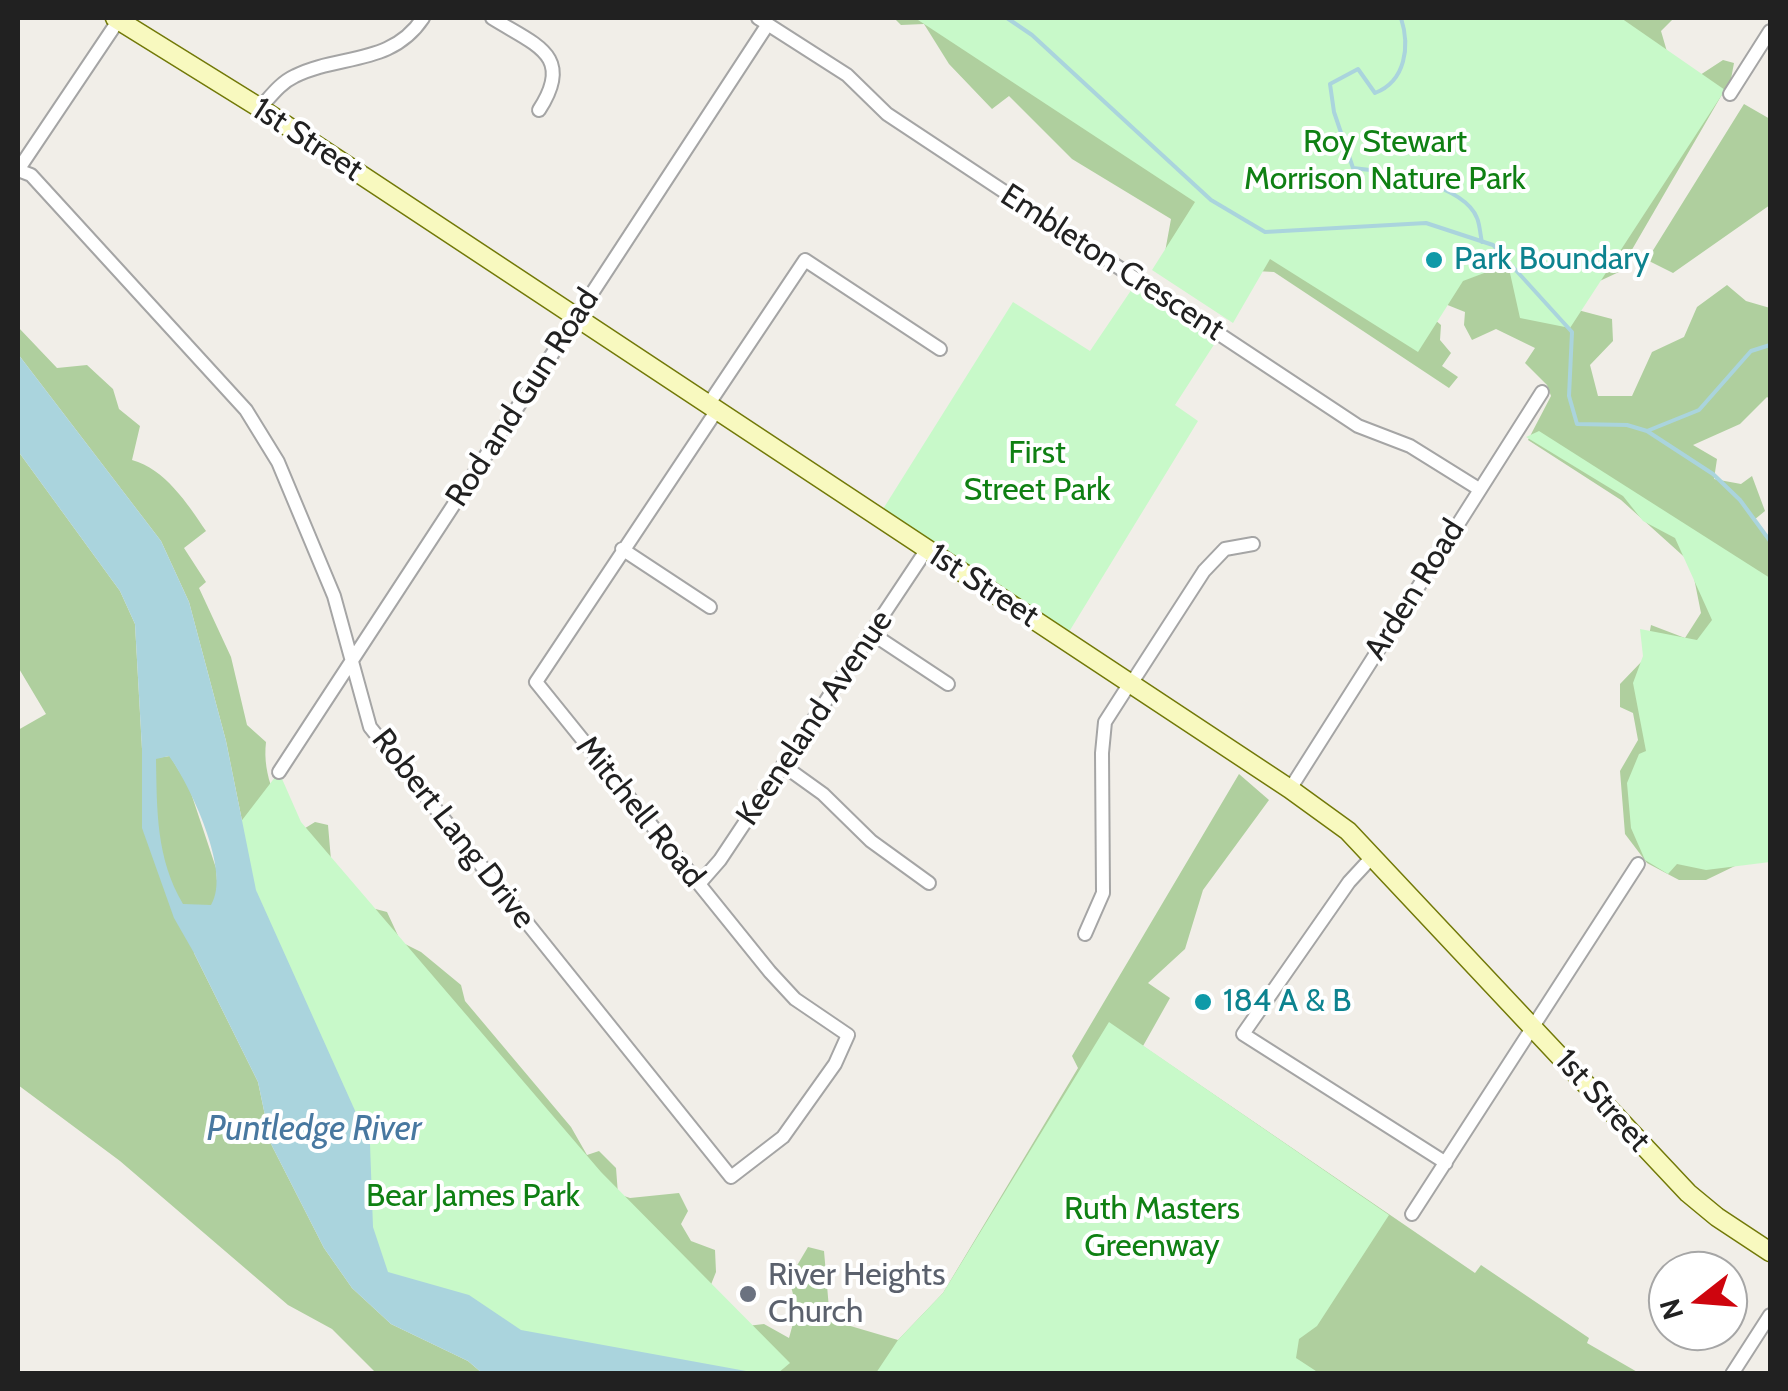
<!DOCTYPE html>
<html>
<head>
<meta charset="utf-8">
<style>
  body { margin:0 }
  #map { position:relative; width:1788px; height:1391px; overflow:hidden; background:#f1eee8; font-family:Cabin,sans-serif }
  canvas { display:block }
  .frame { position:absolute; inset:0; border:20px solid #212121; pointer-events:none }
  .north { position:absolute; left:1648px; top:1251px; width:100px; height:100px; box-sizing:border-box; background:#fff; border:2px solid #a6a6a6; border-radius:50%; rotate:253deg; font-size:28px; font-weight:700; line-height:40px; text-align:center; color:#212121 }
  .north::after { content:''; display:block; margin:auto; width:35px; height:45px; background:#ce050e; clip-path:polygon(50% 0,100% 100%,50% 72%,0 100%) }
</style>
</head>
<body>
<div id="map">
<canvas width="1788" height="1391"></canvas>
<div class="frame"></div>
<div class="north">N</div>
</div>
<script>
const ctx = document.querySelector('canvas').getContext('2d');
ctx.lineJoin = 'round';
function fillPath(path, color) { ctx.fillStyle = color; ctx.fill(path, 'evenodd'); }
function strokePath(path, color, width, dash) { ctx.strokeStyle = color; ctx.lineWidth = width; ctx.lineCap = dash ? 'butt' : 'round'; ctx.setLineDash(dash || []); ctx.stroke(path); }
function label(font, color, halo, rows, align = 'center') {
  ctx.font = font + ' Cabin,sans-serif'; ctx.lineWidth = 8; ctx.setLineDash([]); ctx.textBaseline = 'middle'; ctx.strokeStyle = halo; ctx.fillStyle = color; for (const [text, x, y, turn = 0] of rows) {
    ctx.save(); ctx.translate(x, y); ctx.rotate((+turn || 0) * Math.PI / 180); ctx.textAlign = isNaN(turn) ? turn : align; if (halo) ctx.strokeText(text, 0, 0); ctx.fillText(text, 0, 0); ctx.restore();
  }
}
fillPath(new Path2D(`
  M 894,18 L 1674,18 L 1661,31 L 1670,62 L 1697,77 L 1723,60 L 1734,63 L 1731,79 L 1619,272 L 1589,286 L 1574,309 L 1612,319 L 1613,341 L 1590,365 L 1598,396 L 1632,396 L 1652,352 L 1684,337 L 1697,307 L 1727,285 L 1746,301 L 1770,308 L 1770,399 L 1767,397 L 1740,424 L 1693,445 L 1717,459 L 1714,479 L 1741,484 L 1752,476 L 1765,511 L 1754,520 L 1770,542 L 1770,849 L 1706,880 L 1679,880 L 1647,863 L 1625,834 L 1620,771 L 1638,740 L 1633,713 L 1620,707 L 1620,684 L 1645,658 L 1651,625 L 1685,638 L 1701,613 L 1691,563 L 1621,500 L 1528,440 L 1551,396 L 1547,385 L 1525,363 L 1535,348 L 1496,329 L 1472,340 L 1464,325 L 1465,312 L 1430,298 L 1421,308 L 1441,325 L 1440,340 L 1451,353 L 1442,366 L 1458,377 L 1449,388 L 1274,272 L 1237,270 L 1165,252 L 1171,219 L 1072,159 L 1009,96 L 992,109 L 949,64 L 924,24 L 901,25 Z
  M 1744,104 L 1770,119 L 1770,205 L 1673,273 L 1647,260 Z
  M 18,327 L 57,368 L 87,365 L 113,389 L 119,409 L 140,426 L 132,460 C 165,469 187,503 206,531 L 184,548 L 206,582 L 199,588 L 231,657 L 247,725 L 266,742 C 262,777 278,804 294,835 L 315,822 L 328,825 L 331,860 L 368,907 L 387,912 L 401,942 L 421,952 L 461,985 L 465,1001 L 571,1127 L 587,1155 L 599,1151 L 616,1168 L 618,1194 L 630,1198 L 679,1193 L 688,1211 L 681,1224 L 691,1241 L 715,1250 L 716,1272 L 708,1292 L 747,1326 L 764,1324 L 789,1338 L 797,1309 L 789,1279 L 808,1247 L 824,1251 L 830,1320 L 898,1340 L 943,1293 L 1078,1068 L 1072,1056 L 1239,774 L 1269,800 L 1203,890 L 1185,949 L 1148,983 L 1170,998 L 1143,1046 L 1475,1273 L 1481,1265 L 1589,1338 L 1587,1343 L 1639,1373 L 757,1373 L 256,890 L 226,741 L 189,602 L 161,541 L 18,354 Z
  M 18,451 L 120,591 L 135,624 L 142,749 L 156,758 L 170,756 L 189,787 L 216,868 L 218,894 L 194,953 L 258,1082 L 271,1144 L 324,1248 L 352,1288 L 391,1324 L 468,1361 L 482,1373 L 376,1373 L 332,1329 L 288,1305 L 120,1161 L 18,1085 L 18,730 L 46,714 L 18,667 Z`), '#afcf9e');
fillPath(new Path2D(`
  M 915,18 L 1621,18 L 1725,90 L 1570,328 L 1520,318 L 1508,264 L 1463,281 L 1418,352 L 1270,259 L 1233,323 L 1152,270 L 1195,202 Z
  M 1134,286 L 1217,340 L 1175,405 L 1198,421 L 1064,640 L 878,517 L 1013,302 L 1090,351 Z
  M 1539,431 L 1770,578 L 1770,862 L 1706,870 L 1677,864 L 1668,874 L 1645,860 L 1631,828 L 1627,783 L 1639,754 L 1646,751 L 1633,683 L 1643,656 L 1640,629 L 1697,640 L 1712,620 L 1675,538 L 1643,521 L 1623,496 L 1526,437 Z
  M 279,772 L 301,822 L 601,1172 L 790,1363 L 778,1373 L 681,1373 L 536,1352 L 400,1289 L 374,1262 L 236,828 Z
  M 1109,1022 L 1389,1215 L 1317,1326 L 1299,1339 L 1296,1358 L 1319,1373 L 876,1373 L 898,1340 L 943,1293 Z`), '#c8f9c9');
fillPath(new Path2D(`
  M 18,354 L 161,541 L 189,602 L 226,741 L 256,890 L 370,1144 L 373,1227 L 388,1272 L 469,1295 L 521,1330 L 757,1373 L 482,1373 L 468,1361 L 391,1324 L 352,1288 L 324,1248 L 271,1144 L 258,1082 L 194,953 L 174,918 L 142,828 L 142,749 L 135,624 L 120,591 L 18,451 ZM 169,756 C 190,785 232,873 211,905 L 183,904 C 156,858 157,811 156,759 Z`), '#aad4dd');
strokePath(new Path2D(`
  M 1007,18 L 1032,35 L 1211,200 L 1265,232 L 1426,223 L 1493,245 L 1572,332 L 1569,396 L 1577,424 L 1627,425 L 1647,431 L 1713,474 L 1740,500 L 1770,541
  M 1401,18 C 1410,46 1406,81 1375,93 L 1358,69 L 1330,84 L 1334,112 L 1353,168 C 1385,171 1464,184 1477,218 C 1480,225 1480,234 1482,242
  M 1647,431 L 1699,410 L 1751,351 L 1770,345`), '#aad4dd', 4);
const street = new Path2D(`
  M 492,18 C 535,45 575,55 539,110
  M 758,18 L 847,75 L 887,114 L 1358,426 L 1410,446 L 1479,489
  M 1730,94 L 1770,31
  M 260,108 C 271,96 280,83 295,76 C 339,54 391,66 423,18
  M 18,170 L 31,175 L 246,410 L 278,462 L 334,596 L 370,727 L 731,1177 L 783,1137 L 835,1064 L 848,1035 L 795,999 L 770,972 L 536,682 L 717,410
  M 18,170 L 120,18
  M 708,405 L 805,260 L 940,349
  M 622,549 L 710,607
  M 871,633 L 948,684
  M 1131,684 L 1204,571 L 1225,549 L 1253,544
  M 784,766 L 823,794 L 871,841 L 929,883
  M 279,772 L 768,24
  M 1290,789 L 1542,392
  M 1374,855 L 1349,882 L 1243,1034 L 1446,1163
  M 699,884 L 720,860 L 927,549
  M 1085,934 L 1103,893 L 1102,753 L 1105,722 L 1130,683
  M 1412,1214 L 1638,864
  M 1732,1374 L 1770,1315`);
const secondary = new Path2D(`
  M 115,18 L 260,108 L 1290,789 L 1348,831 L 1688,1193 L 1717,1217 L 1770,1252`);
strokePath(street, '#a5a5a5', 16);
strokePath(secondary, '#727908', 21);
strokePath(street, '#fff', 12);
strokePath(secondary, '#f8f9bf', 18);
for (const [x, y, r, color] of [
  [1434,260,10,"#0f9aa8"],
  [1203,1002,10,"#0f9aa8"],
  [748,1294,10,"#6b7280"]
]) { const dot = new Path2D(); dot.arc(x, y, r, 0, 2 * Math.PI); ctx.fillStyle = color; ctx.fill(dot); strokePath(dot, '#fff', 4); }
label('32px', '#212121', '#fff', [
  ["1st Street",307,140,33],
  ["Embleton Crescent",1112,263,33],
  ["Rod and Gun Road",523,398,-57],
  ["1st Street",983,586,33],
  ["Arden Road",1415,590,-58],
  ["Keeneland Avenue",815,718,-56],
  ["Mitchell Road",640,812,51],
  ["Robert Lang Drive",453,829,52],
  ["1st Street",1602,1101,48]
]);
label('32px', '#0f8013', '#fff', [
  ["Roy Stewart",1385,143],
  ["Morrison Nature Park",1385,180],
  ["First",1037,454],
  ["Street Park",1037,491],
  ["Bear James Park",473,1197],
  ["Ruth Masters",1152,1210],
  ["Greenway",1152,1247]
]);
label('32px', '#0d838f', '#fff', [
  ["Park Boundary",1454,260],
  ["184 A & B",1223,1002]
], 'left');
label('32px', '#5b616d', '#fff', [
  ["River Heights",768,1276],
  ["Church",768,1313]
], 'left');
label('italic 35px', '#4878a0', '#fff', [
  ["Puntledge River",314,1130]
]);
</script>
</body>
</html>
